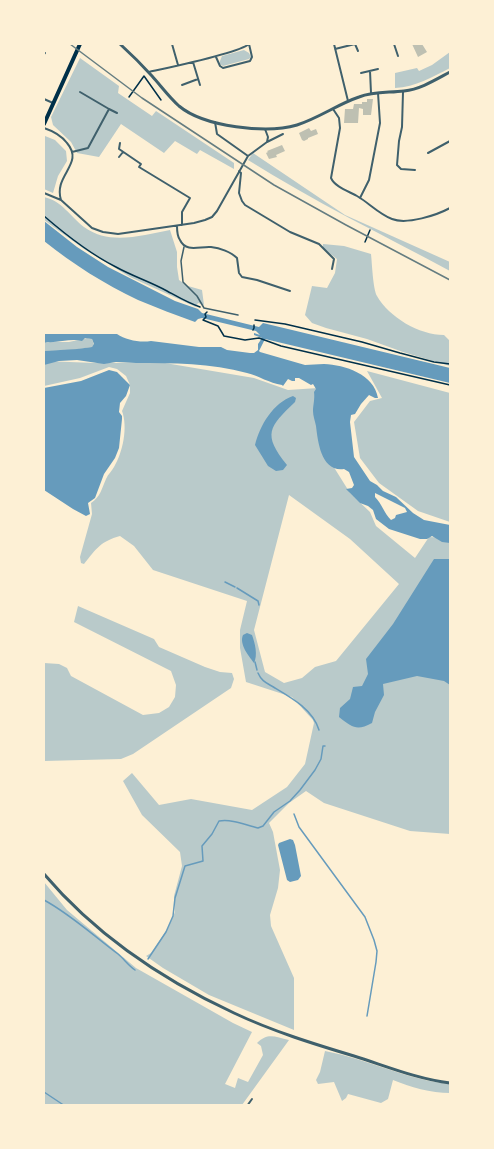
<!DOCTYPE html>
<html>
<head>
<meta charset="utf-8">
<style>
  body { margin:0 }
  #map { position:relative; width:494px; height:1149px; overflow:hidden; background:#fdf0d5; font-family:Helvetica,sans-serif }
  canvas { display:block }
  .frame { position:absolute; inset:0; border:45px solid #fdf0d5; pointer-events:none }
</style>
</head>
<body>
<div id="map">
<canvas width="494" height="1149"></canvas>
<div class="frame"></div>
</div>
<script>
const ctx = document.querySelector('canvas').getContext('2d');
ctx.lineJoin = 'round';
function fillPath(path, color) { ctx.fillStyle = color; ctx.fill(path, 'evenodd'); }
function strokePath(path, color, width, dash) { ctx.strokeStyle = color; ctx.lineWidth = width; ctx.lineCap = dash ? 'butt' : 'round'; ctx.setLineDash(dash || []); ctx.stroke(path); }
fillPath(new Path2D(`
  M 244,50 L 249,53 L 251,57 L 249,59 L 223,66 L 220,64 L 220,61 L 222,56 Z
  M 450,52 L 450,68 C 432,77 416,87 395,88 L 395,73 L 417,68 L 419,71 L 432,65 Z
  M 80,58 L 119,86 L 118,93 L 152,116 L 156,111 L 234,163 L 234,169 L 200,150 L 197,154 L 175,141 L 164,153 L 121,124 L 99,157 L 77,153 L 71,142 L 53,125 L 51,117 Z
  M 45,136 L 55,140 L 66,151 L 67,161 L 58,176 L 53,193 L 44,189 L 44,138 Z
  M 253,153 L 345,215 L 450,262 L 450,271 C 383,235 313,201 248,160 Z
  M 44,197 C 62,201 70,216 84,227 C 110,246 142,235 170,230 L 177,252 L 177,267 L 179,280 L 188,286 L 202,290 L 204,305 L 198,303 L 196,307 L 130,277 L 84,249 L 44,220 Z
  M 323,244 L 344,246 L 371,254 C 372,263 373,289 377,296 C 389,317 419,335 444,335 L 450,341 L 450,366 L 403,352 L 367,339 L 326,328 L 312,323 L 305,315 L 312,286 L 327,288 L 335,273 L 337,259 L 323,248 Z
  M 87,338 L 92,339 L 94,345 L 92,347 L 72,350 L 44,351 L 44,342 L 69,342 Z
  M 44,361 L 95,363 L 165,363 L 254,378 L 288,390 L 318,388 L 325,448 L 335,469 L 350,493 L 370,512 L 376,526 L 415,558 L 429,537 L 450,538 L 450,834 L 410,831 L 324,803 L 306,791 L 289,803 L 269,823 L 273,832 L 280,870 L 278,888 L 270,915 L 271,926 L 294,978 L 294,1030 L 209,995 L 163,968 L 146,956 L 151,953 L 168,928 L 175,912 L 174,896 L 182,866 L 180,852 L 142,815 L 123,781 L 132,773 L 159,805 L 191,799 L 252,810 L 287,787 L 305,764 L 314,723 L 313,720 L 292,697 L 246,682 L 240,648 L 240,630 L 247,601 L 153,570 L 134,546 L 120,536 C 101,541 96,549 84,564 L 81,563 L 80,557 L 92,514 L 91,503 C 101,496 101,490 106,479 C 108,474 112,471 114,467 C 123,452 128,427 122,411 L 130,393 L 130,385 L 126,376 L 117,369 L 109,367 L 80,378 L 44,386 ZM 289,495 L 350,539 L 399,584 L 336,661 L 315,667 L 302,678 L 284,683 L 265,672 L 254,630 Z
  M 367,371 L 450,393 L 450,522 L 418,511 L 379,483 L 360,458 L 354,422 L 370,401 L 382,398 Z
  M 78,606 L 154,639 L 159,647 L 205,667 L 220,672 L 232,673 L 234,679 L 231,688 L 133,754 L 121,759 L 44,761 L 44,663 L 59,664 L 67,668 L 71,676 L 143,715 L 159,713 L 169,707 L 175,697 L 176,685 L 171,671 L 74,622 Z
  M 44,882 L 67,910 L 136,968 L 233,1023 L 252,1032 L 225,1084 L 235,1088 L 238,1078 L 248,1082 L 263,1055 L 261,1046 L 257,1043 C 268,1032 275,1037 289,1040 L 242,1105 L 44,1105 Z
  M 325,1051 C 368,1059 407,1080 450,1084 L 450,1093 C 431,1093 410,1087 393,1080 L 388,1099 L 381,1103 L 348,1094 L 346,1098 L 342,1101 L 334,1082 L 318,1084 L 316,1080 L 320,1072 Z`), '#b9caca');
fillPath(new Path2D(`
  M 44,221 L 77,247 L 108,267 L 175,301 L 198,309 L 202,313 L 259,327 L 263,323 L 450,368 L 450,383 L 265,339 L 259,351 L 260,352 L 305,365 C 311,365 317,364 324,364 C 345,365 374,374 378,398 L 375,398 L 369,395 L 361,404 L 355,414 L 351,415 L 350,422 L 354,457 L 370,481 L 377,485 L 383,491 L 396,497 L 413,513 L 424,520 L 450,525 L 450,543 L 442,542 L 432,536 L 427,539 L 420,539 L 389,529 L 376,519 L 373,510 L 368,506 L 360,503 L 346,489 L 352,488 L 354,485 L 349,472 L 344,469 C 321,472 318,442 316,426 C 315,421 313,416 313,411 C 313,405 315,399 314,392 L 316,389 L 313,384 L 311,385 L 299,378 L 295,378 L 295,381 L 292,381 L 288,379 L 283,386 L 282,385 C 269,383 259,376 247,373 C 211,363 173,363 136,363 L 116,362 L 104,364 L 77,360 L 59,361 L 44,365 L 44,351 L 77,349 L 92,347 L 94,344 L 92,339 L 85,338 L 82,341 C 72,338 58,343 47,342 L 44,343 L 44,334 L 117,334 C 126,340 140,343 151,341 L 199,347 L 221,347 L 227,350 L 250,353 L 254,353 L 258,350 L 258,344 L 262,338 L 254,335 L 254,333 L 260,335 L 256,331 L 202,318 L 198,319 L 195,322 C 176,315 157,308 138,300 C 104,284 73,264 44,241 ZM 375,493 L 405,508 L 407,512 L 396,515 L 395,518 L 391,520 C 384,513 382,504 375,497 Z
  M 109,370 L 117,372 L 130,385 L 126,396 L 120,403 L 119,412 L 122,416 L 122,419 L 119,448 L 115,458 L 104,474 L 95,498 L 88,503 L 90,514 L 86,516 L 73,509 L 44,490 L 44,388 L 81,381 Z
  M 293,396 L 296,398 L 295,402 C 269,427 262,434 287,465 L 283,470 L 276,471 L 268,466 L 255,445 C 260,425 273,403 293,396 Z
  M 434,559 L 450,559 L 450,685 L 444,681 L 417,676 L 383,684 L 384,695 L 375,712 L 372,723 C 357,731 353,728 339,717 L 340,708 L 350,699 L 353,687 L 362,686 L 368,674 L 366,659 L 393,624 Z
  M 247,633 L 252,635 C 255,643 258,655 254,663 C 248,655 239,644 243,635 Z
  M 290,839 L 293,840 L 295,845 L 301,876 L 298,880 L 290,882 L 287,880 L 278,845 L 279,843 Z`), '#669bbc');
strokePath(new Path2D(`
  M 225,582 L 235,587
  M 237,588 L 258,601 L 259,605
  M 255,662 L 257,670
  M 258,673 C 262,682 267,683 275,688 C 292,698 313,710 319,730
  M 294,814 L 299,827 L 365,917 L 374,940 L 377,951 L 376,962 L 367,1016
  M 44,900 C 70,914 94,936 118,954 C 124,959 129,966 135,970
  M 148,959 L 166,932 L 173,916 L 175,898 L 185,866 L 203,861 L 202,846 L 212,834 L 219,821 C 233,819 245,825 258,828 L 263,826 L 274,812 L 290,801 L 300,790 L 315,770 L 321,759 L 323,746 L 325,746
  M 44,1092 L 65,1106`), '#669bbc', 1.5);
fillPath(new Path2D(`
  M 412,44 L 422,44 L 427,52 L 418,57 Z
  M 367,99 L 373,99 L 371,115 L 363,115 L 363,109 L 359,108 L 358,123 L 344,123 L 345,109 L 353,109 L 354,104 L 362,104 L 362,102 L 367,102 Z
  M 309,128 L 311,131 L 316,129 L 318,134 L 308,138 L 308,139 L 304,141 L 302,140 L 299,133 Z
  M 282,145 L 285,151 L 276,155 L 277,157 L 269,159 L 266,153 L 268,152 L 267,151 Z`), '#bec0b2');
strokePath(new Path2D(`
  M 129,97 L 144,76 L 161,100
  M 44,216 C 66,235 90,254 116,267 C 132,276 151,282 167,291 C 178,297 188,303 200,307
  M 365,242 L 370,230
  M 207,312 L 205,314 L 206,317 L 203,320 L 218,326 L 224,336 L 245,340 L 259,338 L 281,346 L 450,385
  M 255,320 L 285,324 L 362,342 L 400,353 L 434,362 L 450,364
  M 253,330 L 254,328 L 254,325`), '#003049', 1.5);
strokePath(new Path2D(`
  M 184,247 L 181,261 L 183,282 L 197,296 L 204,308 L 238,315`), '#3f606c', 1.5);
strokePath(new Path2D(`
  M 247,1106 L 252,1099`), '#3f606c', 2);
strokePath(new Path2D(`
  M 172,44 L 178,65
  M 334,44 L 348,101
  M 355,44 L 358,51
  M 394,44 L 398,56
  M 335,49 L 355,44
  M 44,54 L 45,53
  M 216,57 L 220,66 L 223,68 L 250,61 L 252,57 L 249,44
  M 193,62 L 200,85
  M 370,71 L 371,93
  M 149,72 C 167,68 239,53 249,44
  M 361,73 L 378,69
  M 182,85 L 198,79
  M 403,92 L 402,127 L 399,141 L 397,165 L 401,169 L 415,170
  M 44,99 L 53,103
  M 109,109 L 117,113
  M 333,109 L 339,118 L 340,128 L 331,178 C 335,187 348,191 357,196 C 369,203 379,214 392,219 C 407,225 437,215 450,208
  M 215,122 L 217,134 L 248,156
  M 44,128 C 53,131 61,135 67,143 C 85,164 53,175 61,200
  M 267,142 L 283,134
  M 120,143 L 119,149 L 141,164 L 139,167 L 190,198 L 182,212 L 182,225
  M 72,152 L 88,148 L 109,109 L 80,92
  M 428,153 L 450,141
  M 119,157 L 123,152
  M 239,171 L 241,173 L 239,193 L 242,201 L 245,205 L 290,232 L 319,244 L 334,259 L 332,269
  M 44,193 L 61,200 L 92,228 L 103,232 L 118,234 L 194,223 L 205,220 L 212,217 L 217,211 L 248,156 L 267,142 L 268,137 L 265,129
  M 360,198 L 369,180 L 380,123 L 378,93
  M 177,226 C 177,231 177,236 180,240 C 186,253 200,246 211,247 C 220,248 231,252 237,258 L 239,273 L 242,277 L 257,280 L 290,291`), '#3f606c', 2);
strokePath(new Path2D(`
  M 120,44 C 131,54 142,65 152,76 C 161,86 169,97 179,106 C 204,127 267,134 297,125 C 319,118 338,104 359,97 C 374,91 389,93 404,91 C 421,89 435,80 450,72
  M 44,874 C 95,934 163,980 234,1013 C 272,1031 314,1044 354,1056 C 386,1066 417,1079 450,1083`), '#3f606c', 3);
strokePath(new Path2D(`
  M 44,124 L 80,44`), '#003049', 4);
strokePath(new Path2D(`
  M 70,44 L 142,98 L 274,185 L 346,225 L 450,280`), '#657d81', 1.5);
</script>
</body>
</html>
